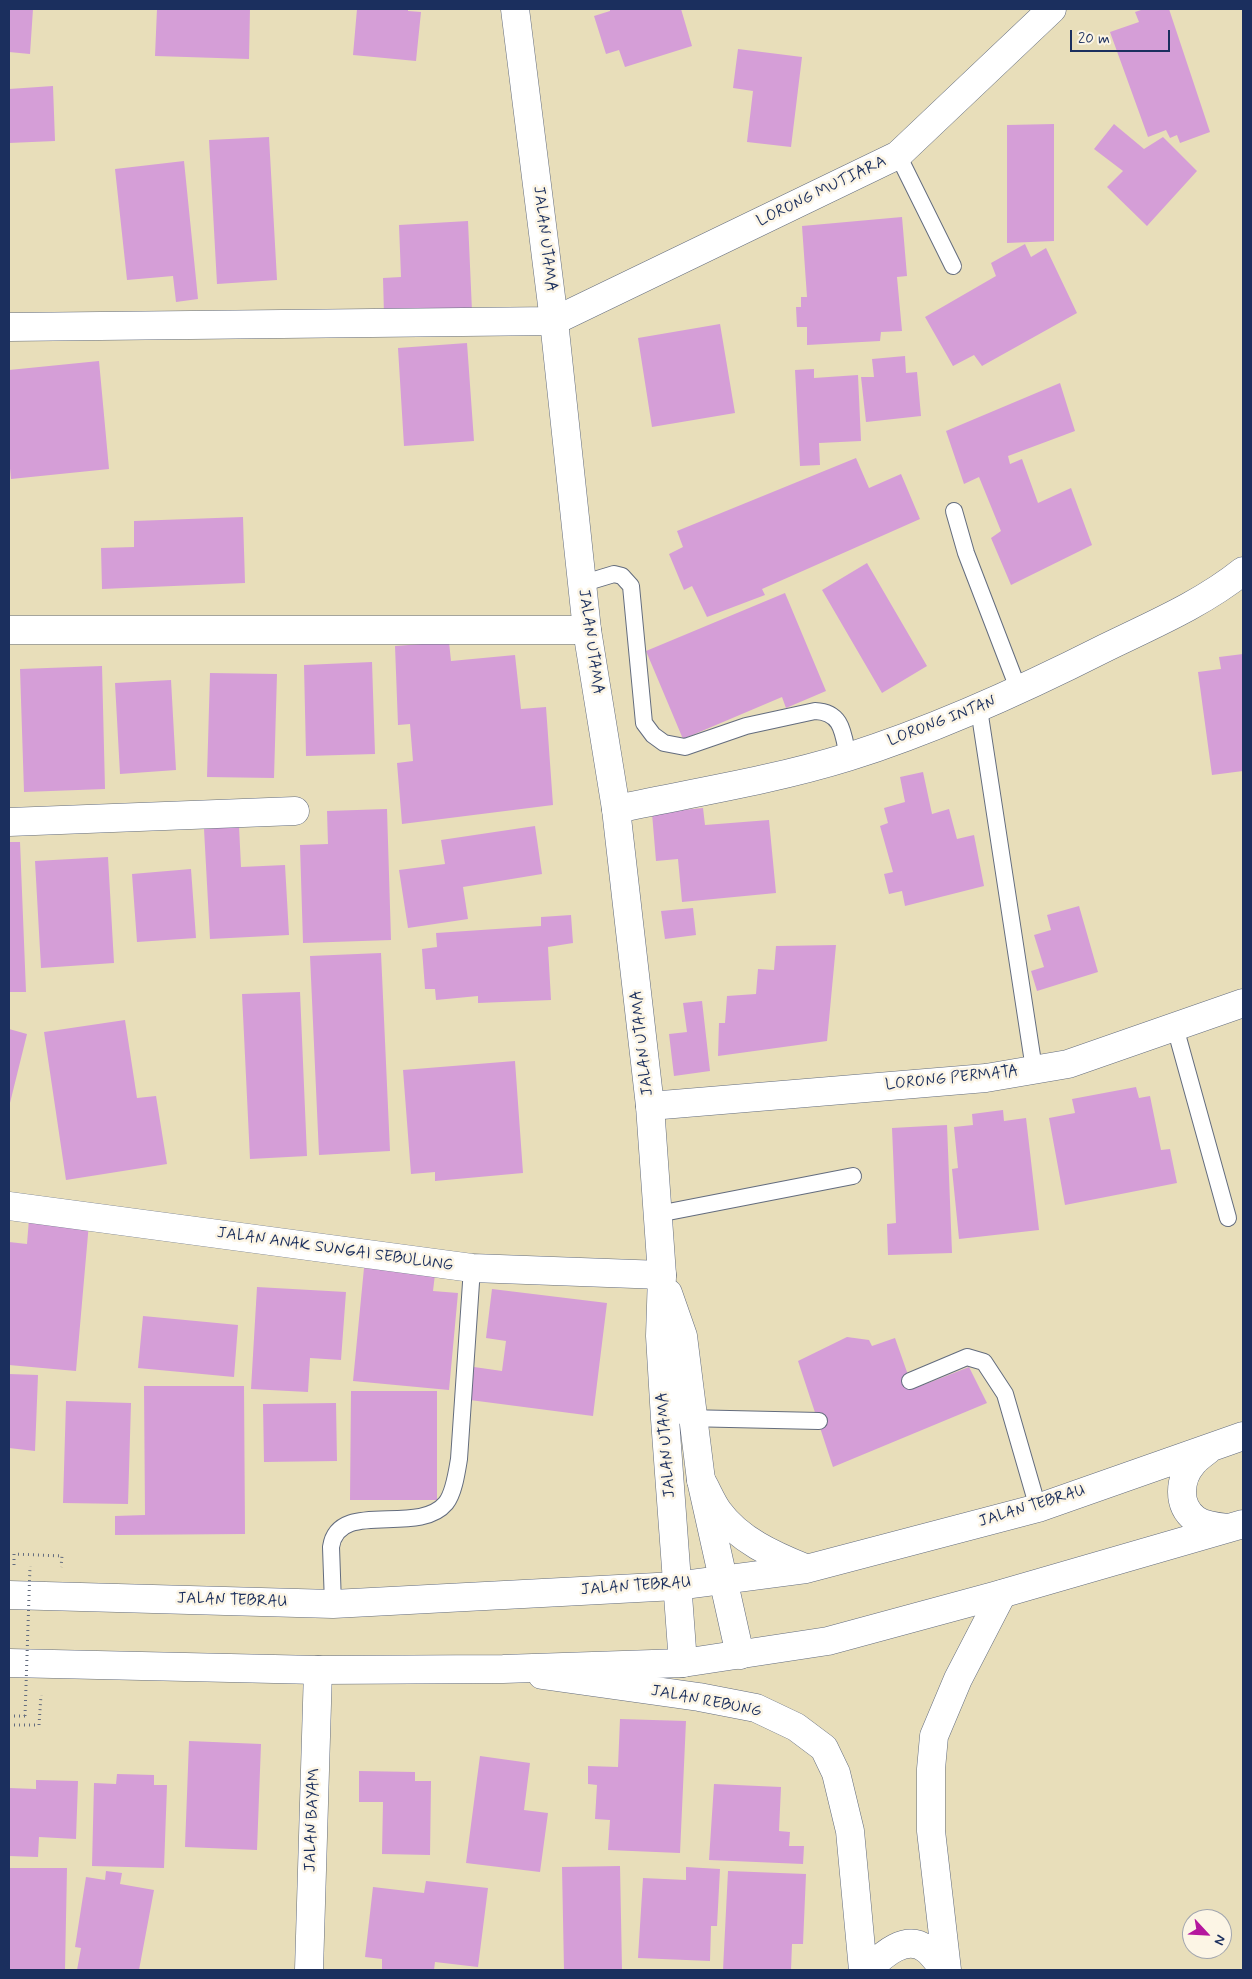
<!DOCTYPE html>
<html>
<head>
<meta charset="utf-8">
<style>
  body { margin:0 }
  #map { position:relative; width:1252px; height:1979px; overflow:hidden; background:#e8deba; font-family:Mynerve,sans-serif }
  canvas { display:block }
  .frame { position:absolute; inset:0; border:10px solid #1b2f5e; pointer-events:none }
  .north { position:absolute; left:1182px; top:1909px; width:50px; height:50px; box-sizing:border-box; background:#fcf5e5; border:1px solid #a2a6af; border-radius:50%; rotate:115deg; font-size:14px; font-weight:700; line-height:20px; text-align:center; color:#1b2f5e }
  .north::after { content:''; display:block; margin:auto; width:18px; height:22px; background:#b5179e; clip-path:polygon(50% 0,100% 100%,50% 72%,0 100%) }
  .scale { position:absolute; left:1070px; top:30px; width:100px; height:22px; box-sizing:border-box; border:2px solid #1b2f5e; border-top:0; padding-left:6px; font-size:15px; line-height:18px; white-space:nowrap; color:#1b2f5e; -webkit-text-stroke:4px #fcf5e5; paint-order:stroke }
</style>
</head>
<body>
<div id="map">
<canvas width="1252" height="1979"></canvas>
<div class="frame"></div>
<div class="north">N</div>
<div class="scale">20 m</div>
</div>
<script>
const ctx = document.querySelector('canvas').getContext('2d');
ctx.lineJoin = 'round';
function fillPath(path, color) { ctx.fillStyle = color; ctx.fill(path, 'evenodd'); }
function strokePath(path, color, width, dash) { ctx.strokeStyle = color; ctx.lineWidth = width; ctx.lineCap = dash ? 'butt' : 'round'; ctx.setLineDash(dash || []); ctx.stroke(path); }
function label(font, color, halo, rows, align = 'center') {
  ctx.font = font + ' Mynerve,sans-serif'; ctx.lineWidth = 5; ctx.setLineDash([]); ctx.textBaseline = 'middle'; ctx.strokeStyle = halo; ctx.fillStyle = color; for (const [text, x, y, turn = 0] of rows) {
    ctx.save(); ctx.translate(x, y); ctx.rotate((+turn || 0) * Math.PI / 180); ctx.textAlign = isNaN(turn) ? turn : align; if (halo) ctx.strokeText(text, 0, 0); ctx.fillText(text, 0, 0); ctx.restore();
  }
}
fillPath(new Path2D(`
  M 9,9 L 33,9 L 30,54 L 9,52 Z
  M 157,9 L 250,9 L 249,59 L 155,56 Z
  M 357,9 L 408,9 L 408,11 L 421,12 L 416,61 L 353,55 Z
  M 610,9 L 681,9 L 692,46 L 625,67 L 619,50 L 606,54 L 594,16 L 610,11 Z
  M 1144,9 L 1169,9 L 1210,132 L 1180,143 L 1177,135 L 1170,138 L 1166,130 L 1148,137 L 1110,32 L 1139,22 L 1135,12 Z
  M 738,49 L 802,57 L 791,147 L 747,142 L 753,91 L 733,88 Z
  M 53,86 L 55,141 L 9,143 L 9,89 Z
  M 1054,124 L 1054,241 L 1007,243 L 1007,125 Z
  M 1114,124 L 1144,149 L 1163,137 L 1197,171 L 1147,226 L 1107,187 L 1123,171 L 1094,149 Z
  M 269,137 L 277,280 L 217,284 L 209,140 Z
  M 184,161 L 198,299 L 176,302 L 173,276 L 127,280 L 115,169 Z
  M 902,217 L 907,276 L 897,277 L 902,331 L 881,332 L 880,341 L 807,345 L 807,327 L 797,327 L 796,307 L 801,307 L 801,297 L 807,297 L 802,226 Z
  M 468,221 L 472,311 L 384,315 L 383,278 L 401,277 L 399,225 Z
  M 1025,244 L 1031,257 L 1046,248 L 1077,313 L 982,366 L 974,355 L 953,366 L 925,317 L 996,276 L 991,263 Z
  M 720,324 L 735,413 L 652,427 L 638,338 Z
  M 467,343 L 474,441 L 404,446 L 398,348 Z
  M 905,356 L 906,373 L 917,372 L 921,416 L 866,422 L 861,377 L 874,377 L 872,359 Z
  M 99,361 L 109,469 L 11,479 L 9,457 L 9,370 Z
  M 814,369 L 814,378 L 858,375 L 861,441 L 819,443 L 820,465 L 800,466 L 795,370 Z
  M 1060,383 L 1075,431 L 1008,456 L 1010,464 L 1022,459 L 1038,503 L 1071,488 L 1092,545 L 1011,585 L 991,538 L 1001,531 L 979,477 L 964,484 L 946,431 Z
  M 856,458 L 869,488 L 901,474 L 920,519 L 762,589 L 765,595 L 707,617 L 692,586 L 684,590 L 669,554 L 683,547 L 677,531 Z
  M 243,517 L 245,583 L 102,589 L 101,548 L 134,547 L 134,521 Z
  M 867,563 L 927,666 L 882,693 L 822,590 Z
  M 785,593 L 826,691 L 786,708 L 782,697 L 683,739 L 646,651 Z
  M 449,642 L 451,661 L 515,655 L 521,709 L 546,707 L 553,805 L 402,824 L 397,763 L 413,761 L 410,724 L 398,725 L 395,646 Z
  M 1243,654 L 1243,771 L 1212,775 L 1198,672 L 1221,669 L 1219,657 Z
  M 372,662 L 375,754 L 306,756 L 304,665 Z
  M 102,666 L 105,789 L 24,792 L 20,669 Z
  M 210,673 L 277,674 L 274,778 L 207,777 Z
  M 171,680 L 176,770 L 120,774 L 115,683 Z
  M 923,772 L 932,814 L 949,809 L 957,839 L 974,835 L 984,886 L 905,906 L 902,891 L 889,894 L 884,874 L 893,872 L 880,826 L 888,823 L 884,808 L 905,802 L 900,777 Z
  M 703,808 L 705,825 L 769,820 L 776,893 L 682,902 L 678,859 L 656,861 L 652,813 Z
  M 387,809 L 391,940 L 303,943 L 300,845 L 328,844 L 327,811 Z
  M 239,826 L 241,867 L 285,865 L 289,935 L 210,939 L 204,829 Z
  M 535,826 L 542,874 L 463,887 L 468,919 L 408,928 L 399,870 L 445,864 L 441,840 Z
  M 9,842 L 20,842 L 26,992 L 9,992 Z
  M 108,857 L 114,963 L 41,968 L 35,861 Z
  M 191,869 L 196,938 L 137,942 L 132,874 Z
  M 1079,906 L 1098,972 L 1037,991 L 1031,971 L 1044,967 L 1034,935 L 1051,930 L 1047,915 Z
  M 693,908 L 696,935 L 665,939 L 661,911 Z
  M 571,915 L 573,943 L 548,947 L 551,1000 L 478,1003 L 478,996 L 436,1000 L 435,989 L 425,989 L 422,949 L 437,947 L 436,933 L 541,926 L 541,917 Z
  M 836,945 L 827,1041 L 718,1056 L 719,1023 L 725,1023 L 727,996 L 756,994 L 758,969 L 774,970 L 776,946 Z
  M 381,953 L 390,1151 L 319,1155 L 310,956 Z
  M 300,992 L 307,1156 L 250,1159 L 242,994 Z
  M 702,1001 L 710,1071 L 674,1076 L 669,1034 L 687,1032 L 683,1003 Z
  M 125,1020 L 137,1098 L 156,1096 L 167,1164 L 66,1180 L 44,1032 Z
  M 9,1029 L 27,1034 L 9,1107 Z
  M 515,1061 L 523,1173 L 435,1181 L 435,1172 L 411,1174 L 403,1070 Z
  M 1136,1087 L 1139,1098 L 1150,1096 L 1161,1150 L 1170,1149 L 1177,1183 L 1065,1205 L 1049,1118 L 1075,1113 L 1072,1099 Z
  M 1003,1110 L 1004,1121 L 1026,1118 L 1039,1230 L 959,1239 L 952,1169 L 958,1168 L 954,1127 L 973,1125 L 972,1114 Z
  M 947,1125 L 952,1253 L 888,1255 L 887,1224 L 896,1223 L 892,1128 Z
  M 29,1219 L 89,1223 L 76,1371 L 9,1365 L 9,1242 L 27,1244 Z
  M 364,1268 L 435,1274 L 433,1291 L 458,1293 L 449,1390 L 353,1381 Z
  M 257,1287 L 346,1292 L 341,1360 L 310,1358 L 308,1392 L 251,1389 Z
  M 492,1289 L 607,1303 L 593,1416 L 470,1400 L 474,1367 L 502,1371 L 506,1341 L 486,1338 Z
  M 143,1316 L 238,1325 L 234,1377 L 138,1368 Z
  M 847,1337 L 869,1340 L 872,1346 L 895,1338 L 913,1389 L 969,1367 L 987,1403 L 833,1467 L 798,1361 Z
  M 9,1374 L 38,1375 L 35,1451 L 9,1448 Z
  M 144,1386 L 244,1386 L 245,1534 L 115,1535 L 115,1516 L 145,1515 Z
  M 351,1391 L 437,1391 L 437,1500 L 350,1500 Z
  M 66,1401 L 131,1403 L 128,1504 L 63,1503 Z
  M 336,1403 L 337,1461 L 264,1462 L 263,1404 Z
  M 620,1719 L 686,1721 L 680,1853 L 608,1850 L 610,1820 L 595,1819 L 597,1785 L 588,1784 L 588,1766 L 618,1767 Z
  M 189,1741 L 261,1744 L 257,1850 L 185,1847 Z
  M 480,1756 L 530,1763 L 524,1810 L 548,1813 L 540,1872 L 466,1863 Z
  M 359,1771 L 415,1772 L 415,1781 L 431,1781 L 430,1855 L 382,1854 L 383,1802 L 359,1802 Z
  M 117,1774 L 154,1775 L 154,1785 L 167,1785 L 164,1868 L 92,1866 L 94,1783 L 116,1784 Z
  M 36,1780 L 78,1781 L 76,1839 L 39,1837 L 38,1857 L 9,1856 L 9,1788 L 36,1789 Z
  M 714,1784 L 781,1787 L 779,1831 L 790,1832 L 789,1846 L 804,1846 L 803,1864 L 709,1860 Z
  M 620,1866 L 622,1970 L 564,1970 L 562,1867 Z
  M 686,1867 L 720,1869 L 717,1926 L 711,1926 L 710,1961 L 638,1958 L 643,1878 L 686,1880 Z
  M 9,1868 L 67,1868 L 65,1970 L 9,1970 Z
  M 106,1871 L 122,1873 L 120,1884 L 154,1890 L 139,1970 L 77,1970 L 81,1948 L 75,1947 L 86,1877 L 105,1880 Z
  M 728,1871 L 806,1874 L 803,1944 L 792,1944 L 791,1970 L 723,1970 Z
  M 426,1881 L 488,1888 L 478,1967 L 435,1962 L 434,1970 L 382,1970 L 382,1959 L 365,1957 L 373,1887 L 424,1893 Z`), '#d59ed7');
const service = new Path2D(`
  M 898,155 L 953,266
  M 954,511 L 966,553 L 1019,691
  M 581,584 L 614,574 L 622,576 L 631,586 L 644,723 L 653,735 L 664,743 L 685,747 L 746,726 L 815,711 C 843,712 843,734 848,757
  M 979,709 L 1034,1069
  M 1175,1027 L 1228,1218
  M 658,1214 L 853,1176
  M 910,1381 L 967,1357 L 984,1362 L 1005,1394 L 1038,1508
  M 685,1418 L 819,1421
  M 333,1604 L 331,1547 C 338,1498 418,1537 446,1503 C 454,1493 457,1471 459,1459 L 472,1268`);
const minor = new Path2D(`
  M 9,327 L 554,321 L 898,155 L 1052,9
  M 9,630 L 587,630
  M 616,809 C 692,793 774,780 848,757 C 937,729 1022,690 1105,648 C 1152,625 1202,604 1243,571
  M 9,822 L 295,811
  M 650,1106 L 986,1078 L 1068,1064 L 1243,1003
  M 9,1206 L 472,1268 L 662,1275
  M 542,1675 L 699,1697 L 756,1708 L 796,1727 L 824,1748 L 836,1773 L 850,1831 L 863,1970
  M 309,1970 L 318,1670
  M 867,1970 C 881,1957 905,1933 926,1949 C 933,1954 939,1964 945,1970
  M 947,1970 L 931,1831 L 931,1769 L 934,1736 L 958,1679 L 1002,1594`);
const tertiary = new Path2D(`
  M 515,9 L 554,321 L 587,630 L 616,809 L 650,1106 L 662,1275 L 660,1336 L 665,1419 L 683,1663
  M 668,1293 L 683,1336 L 701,1480 L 740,1655`);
const trunk = new Path2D(`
  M 1208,1450 C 1203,1454 1197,1458 1193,1463 C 1179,1479 1177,1505 1195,1519 C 1204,1526 1218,1527 1229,1528
  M 701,1480 C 707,1490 711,1501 718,1511 C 739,1540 773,1555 805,1568
  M 9,1595 L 333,1604 L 676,1586 L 806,1569 L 1038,1508 L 1243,1436
  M 9,1663 L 318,1670 L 503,1669 L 683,1663 L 828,1641 L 994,1596 L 1243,1524`);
strokePath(service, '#636c7e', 18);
strokePath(minor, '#636c7e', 29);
strokePath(tertiary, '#636c7e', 29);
strokePath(trunk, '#636c7e', 29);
strokePath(new Path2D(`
  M 14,1565 L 14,1554 L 62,1556 L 61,1567
  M 9,1716 L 25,1716
  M 9,1725 L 39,1725 L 41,1695`), '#636c7e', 3, [1, 4]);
strokePath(service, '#fff', 16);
strokePath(minor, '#fff', 28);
strokePath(tertiary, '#fff', 28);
strokePath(trunk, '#fff', 28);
strokePath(new Path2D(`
  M 25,1716 L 30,1566`), '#636c7e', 3, [1, 4]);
label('16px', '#1b2f5e', '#fcf5e5', [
  ["LORONG MUTIARA",822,192,-26],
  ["JALAN UTAMA",544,239,83],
  ["JALAN UTAMA",590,642,82],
  ["LORONG INTAN",942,722,-21],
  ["JALAN UTAMA",643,1043,-96],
  ["LORONG PERMATA",952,1079,-6],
  ["JALAN ANAK SUNGAI SEBULUNG",335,1250,8],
  ["JALAN UTAMA",667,1445,-94],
  ["JALAN TEBRAU",1032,1507,-17],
  ["JALAN TEBRAU",636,1587,-4],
  ["JALAN TEBRAU",232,1601,2],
  ["JALAN REBUNG",706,1702,11],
  ["JALAN BAYAM",313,1820,-88]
]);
</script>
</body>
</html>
